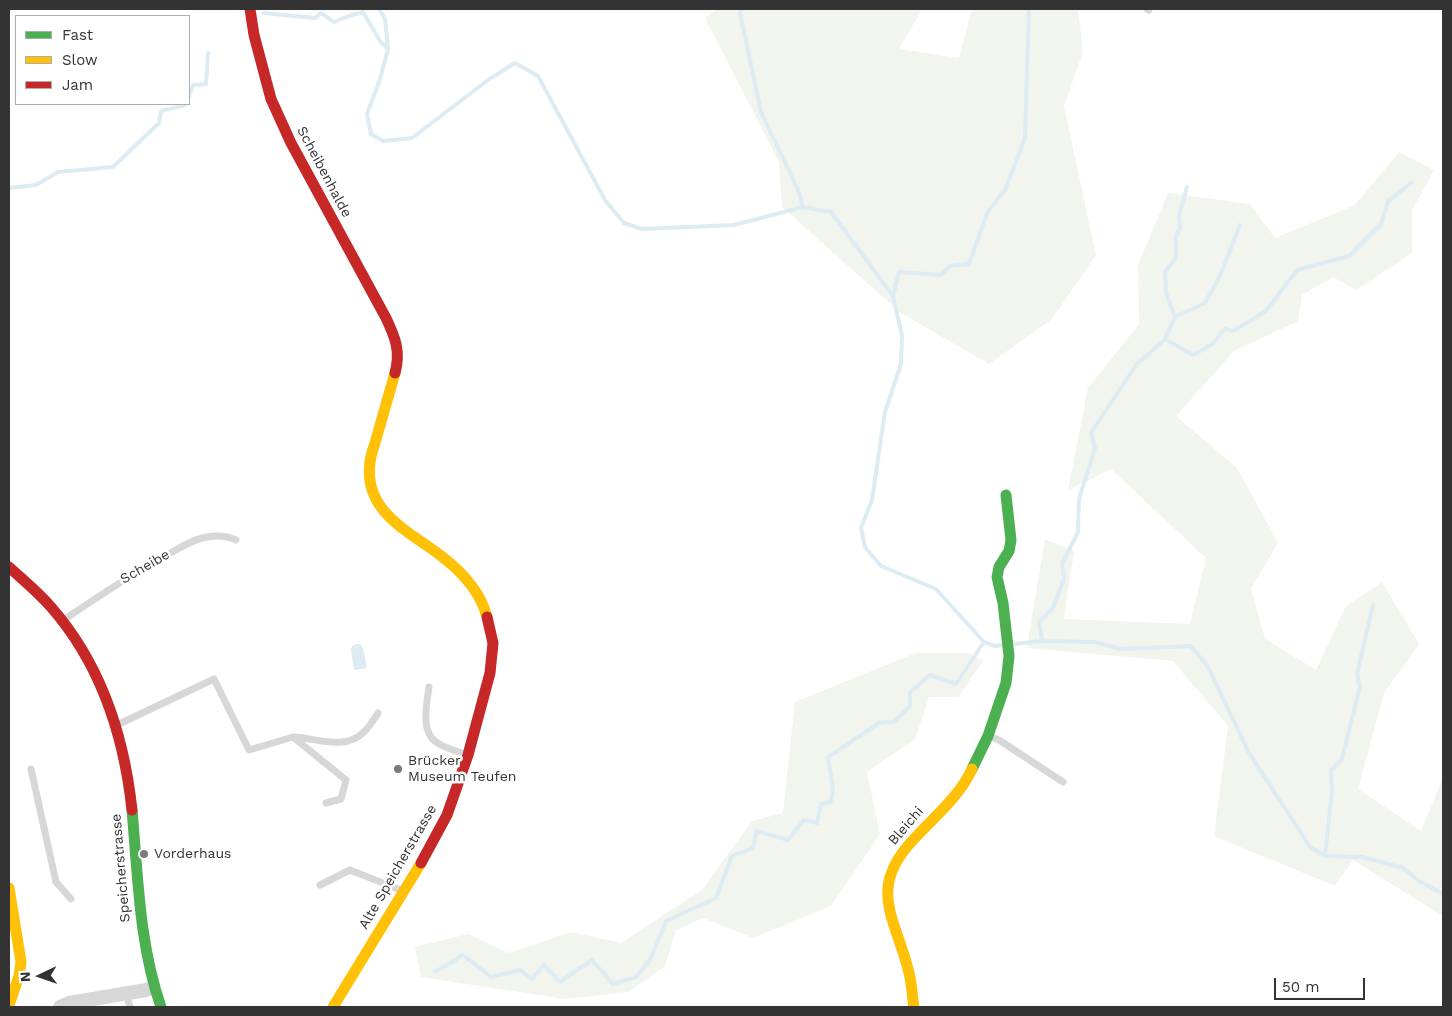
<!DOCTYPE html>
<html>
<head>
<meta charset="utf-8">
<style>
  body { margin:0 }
  #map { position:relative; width:1452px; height:1016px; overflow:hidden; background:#fff; font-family:"Work Sans",sans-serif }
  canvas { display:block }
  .frame { position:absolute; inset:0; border:10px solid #333; pointer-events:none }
  .legend { position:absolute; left:15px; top:15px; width:175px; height:90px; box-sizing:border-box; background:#fff; border:1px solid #adadad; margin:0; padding:6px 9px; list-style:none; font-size:15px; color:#333 }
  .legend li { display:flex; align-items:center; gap:10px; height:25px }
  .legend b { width:25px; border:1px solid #adadad }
  .north { position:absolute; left:15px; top:951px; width:50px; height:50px; -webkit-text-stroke:4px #fff; paint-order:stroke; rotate:267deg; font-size:14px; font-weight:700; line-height:20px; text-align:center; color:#333 }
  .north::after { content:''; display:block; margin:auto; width:18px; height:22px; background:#333; clip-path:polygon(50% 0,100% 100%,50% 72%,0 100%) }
  .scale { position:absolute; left:1274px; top:978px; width:91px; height:22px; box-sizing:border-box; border:2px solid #333; border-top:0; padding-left:6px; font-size:15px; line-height:18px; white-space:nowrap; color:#333; -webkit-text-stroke:4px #fff; paint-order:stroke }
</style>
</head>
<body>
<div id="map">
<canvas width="1452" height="1016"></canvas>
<div class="frame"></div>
<ul class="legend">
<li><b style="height:6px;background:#4caf50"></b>Fast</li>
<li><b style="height:6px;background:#ffc107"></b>Slow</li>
<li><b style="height:6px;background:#c62828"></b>Jam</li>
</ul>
<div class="north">N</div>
<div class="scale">50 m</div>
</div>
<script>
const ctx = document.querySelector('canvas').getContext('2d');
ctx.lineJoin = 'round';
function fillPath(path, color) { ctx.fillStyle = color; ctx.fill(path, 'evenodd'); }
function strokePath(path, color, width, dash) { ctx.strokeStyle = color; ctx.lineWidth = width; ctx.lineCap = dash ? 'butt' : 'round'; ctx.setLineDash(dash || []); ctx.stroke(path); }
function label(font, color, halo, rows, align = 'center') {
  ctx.font = font + ' "Work Sans",sans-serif'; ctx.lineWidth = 5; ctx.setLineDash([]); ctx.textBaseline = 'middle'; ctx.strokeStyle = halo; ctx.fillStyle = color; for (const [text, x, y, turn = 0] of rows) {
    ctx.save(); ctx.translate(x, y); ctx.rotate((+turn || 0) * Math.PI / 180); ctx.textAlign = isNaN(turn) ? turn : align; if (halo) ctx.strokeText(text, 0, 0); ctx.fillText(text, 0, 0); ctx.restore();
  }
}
fillPath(new Path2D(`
  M 717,9 L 922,9 L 899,49 L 959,58 L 972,9 L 1078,9 L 1083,52 L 1064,106 L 1096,255 L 1052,319 L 989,364 L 901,313 L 782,207 L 779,162 L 705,18 Z
  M 1399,152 L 1434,170 L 1412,210 L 1412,253 L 1356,290 L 1333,277 L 1302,295 L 1298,321 L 1234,351 L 1176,416 L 1237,468 L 1278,543 L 1251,589 L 1265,639 L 1316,670 L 1346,606 L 1382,582 L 1419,644 L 1384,693 L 1358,789 L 1421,831 L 1443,778 L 1443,916 L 1353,860 L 1335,886 L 1214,836 L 1228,726 L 1173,661 L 1027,648 L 1045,539 L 1074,551 L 1064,619 L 1190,624 L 1206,558 L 1111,469 L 1068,490 L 1088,388 L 1139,324 L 1138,265 L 1168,193 L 1250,204 L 1275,238 L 1355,205 Z
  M 916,653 L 968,653 L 983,661 L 958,697 L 929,697 L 915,739 L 867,772 L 880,834 L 831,906 L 753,938 L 703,918 L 676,930 L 665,966 L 628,992 L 565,999 L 421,977 L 415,947 L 468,934 L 509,953 L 571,932 L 621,943 L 702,890 L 752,821 L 783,813 L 795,702 Z`), '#f1f5ed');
fillPath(new Path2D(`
  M 356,644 L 360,644 L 363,648 L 367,668 L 354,670 L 351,650 L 352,646 Z`), '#ddebf3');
strokePath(new Path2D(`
  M 379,9 L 385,19 L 388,49 L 380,79 L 367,114 L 371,134 L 383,141 L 412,138 L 488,80 L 515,63 L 538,76 L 605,200 L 624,223 L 642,229 L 734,225 L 803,207 L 831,212 L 893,296 L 902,336 L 901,364 L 885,412 L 872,500 L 861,528 L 865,547 L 881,566 L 936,589 L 984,642 L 995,646 L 1003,645
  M 742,9 L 740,13 L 761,112 L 799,192 L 803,207
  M 264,13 L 315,18 L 321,13 L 334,22 L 346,17 L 363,12 L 380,41 L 387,48
  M 189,96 L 193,85 L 206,84 L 208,53
  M 9,188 L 36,185 L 58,172 L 113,167 L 159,123 L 161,111 L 185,105 L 186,104
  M 893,296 L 899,272 L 941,275 L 950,266 L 969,264 L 988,211 L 1005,190 L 1025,138 L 1029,9
  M 1175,317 L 1166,293 L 1165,272 L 1176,258 L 1176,236 L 1180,228 L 1179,216 L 1187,187
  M 1165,339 L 1175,317 L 1205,303 L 1220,276 L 1240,225
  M 1042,641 L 1039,622 L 1053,608 L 1064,579 L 1062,564 L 1078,532 L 1079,499 L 1095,448 L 1091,433 L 1137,364 L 1165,339 L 1193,355 L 1211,345 L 1225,329 L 1233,331 L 1266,311 L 1297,270 L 1349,256 L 1381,224 L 1388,201 L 1411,183
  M 1015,644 L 1042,641 L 1094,642 L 1121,649 L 1191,646 L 1208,667 L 1249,753 L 1310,847 L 1325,856 L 1362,857 L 1403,868 L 1419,881 L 1443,894
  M 1325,856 L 1332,791 L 1331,770 L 1342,759 L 1360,687 L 1357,674 L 1373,605
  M 435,972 L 463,955 L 491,977 L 520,970 L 532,979 L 544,965 L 560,982 L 592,960 L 613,984 L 636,977 L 650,960 L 666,921 L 716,898 L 732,856 L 753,848 L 757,831 L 788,840 L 804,820 L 817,823 L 821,804 L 831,802 L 833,789 L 828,757 L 879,723 L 894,722 L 910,706 L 910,692 L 930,675 L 956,684 L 984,642`), '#ddebf3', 4);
strokePath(new Path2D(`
  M 1147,9 L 1149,10
  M 65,619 C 96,598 127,577 160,559 C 173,552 187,542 202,538 C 214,535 225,535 236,540
  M 429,687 C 427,703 420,731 436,742 C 444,748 456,751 465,754
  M 117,725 L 214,679 L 249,750 L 293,737 L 346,780 L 341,799 L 326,803
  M 293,737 C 317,738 345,751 364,732 C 370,726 374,719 378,713
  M 991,737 L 999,740 L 1063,782
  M 31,769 L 56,882 L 71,899
  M 320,885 L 350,870 L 403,891
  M 126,993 L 130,1007`), '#d7d7d7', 7);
strokePath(new Path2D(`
  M 60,1007 L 69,1003 L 146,990 L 153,987`), '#d7d7d7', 14);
strokePath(new Path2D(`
  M 972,769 L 988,736 L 1006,683 L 1009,656 L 1003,603 L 997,577 L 999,567 L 1009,551 L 1011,540 L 1006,495
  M 132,810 C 138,876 139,944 161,1007`), '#4caf50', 11);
strokePath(new Path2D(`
  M 395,373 C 389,394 383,415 377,436 C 375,444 371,453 370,462 C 363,514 412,532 445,559 C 464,574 481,594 487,617
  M 9,888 L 21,962 L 19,976 L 9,1005
  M 333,1007 L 421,863
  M 914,1007 C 912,996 912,984 909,973 C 896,918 866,889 914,839 C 933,818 960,796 972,769`), '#ffc107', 11);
strokePath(new Path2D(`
  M 250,9 L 254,35 L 271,99 L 291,143 L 386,318 C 395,337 401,351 395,373
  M 9,567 C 23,580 38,592 51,607 C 101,664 124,735 132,810
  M 421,863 L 447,815 L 468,755 L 490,673 L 493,643 L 487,617`), '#c62828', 11);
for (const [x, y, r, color] of [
  [398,769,5,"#7a7a7a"],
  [144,854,5,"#7a7a7a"]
]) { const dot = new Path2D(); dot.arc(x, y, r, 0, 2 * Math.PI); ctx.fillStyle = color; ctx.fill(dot); strokePath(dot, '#fff', 2); }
label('14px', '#333', '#fff', [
  ["Scheibenhalde",324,172,62],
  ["Scheibe",145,567,-30],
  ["Bleichi",906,826,-49],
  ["Alte Speicherstrasse",398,867,-60],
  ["Speicherstrasse",121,868,-95]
]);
label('14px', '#333', '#fff', [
  ["Brücker",408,761],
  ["Museum Teufen",408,777],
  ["Vorderhaus",154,854]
], 'left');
</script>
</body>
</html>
